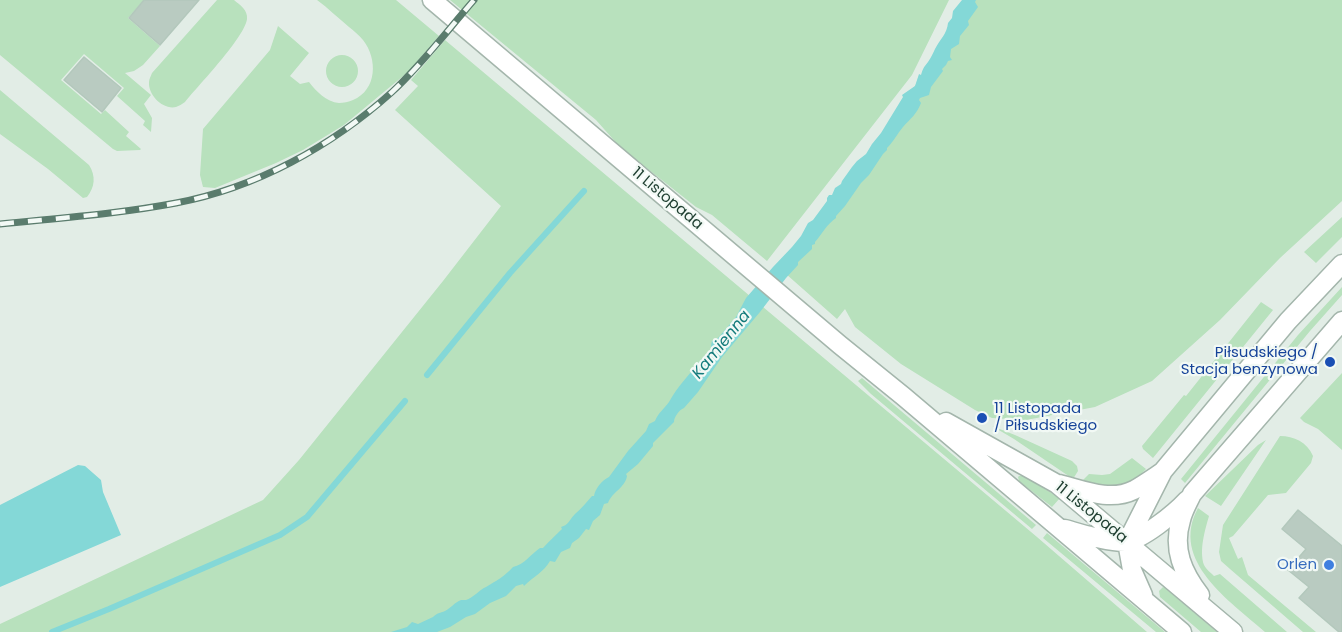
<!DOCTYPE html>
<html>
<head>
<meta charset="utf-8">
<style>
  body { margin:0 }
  canvas { display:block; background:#e2ede6 }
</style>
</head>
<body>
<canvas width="1342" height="632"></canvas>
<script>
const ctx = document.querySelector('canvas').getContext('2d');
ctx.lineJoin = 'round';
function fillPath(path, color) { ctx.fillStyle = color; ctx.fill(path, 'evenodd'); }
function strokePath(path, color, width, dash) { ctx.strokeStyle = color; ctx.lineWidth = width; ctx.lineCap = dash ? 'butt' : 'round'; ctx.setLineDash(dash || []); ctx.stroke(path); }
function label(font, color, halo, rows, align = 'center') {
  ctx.font = font + ' Poppins,sans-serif'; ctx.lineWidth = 4.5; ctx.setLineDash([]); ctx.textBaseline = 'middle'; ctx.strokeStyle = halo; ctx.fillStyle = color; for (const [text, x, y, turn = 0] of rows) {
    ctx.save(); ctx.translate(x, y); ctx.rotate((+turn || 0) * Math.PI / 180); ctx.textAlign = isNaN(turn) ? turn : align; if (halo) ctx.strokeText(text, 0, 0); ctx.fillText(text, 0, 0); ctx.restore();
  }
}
fillPath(new Path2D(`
  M 0,0 L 144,0 L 128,18 L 160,46 L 143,65 L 134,71 L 125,73 L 151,95 L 144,104 L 152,118 L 151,132 L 143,125 L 145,121 L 117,96 L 124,88 L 84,54 L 61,80 L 101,114 L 105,110 L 129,132 L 126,136 L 141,149 L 140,150 L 117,151 L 113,149 L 0,55 Z
  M 217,0 L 234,0 C 240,5 248,10 247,19 C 245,37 198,86 185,102 C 182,104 179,106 176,107 C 163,110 148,95 149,82 C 149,79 151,76 152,73 Z
  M 317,0 L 396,0 L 439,36 L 408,72 L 344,125 L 303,150 L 276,163 L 215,188 L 203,187 L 200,175 L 203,129 L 270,50 L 278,26 L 309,53 L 290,76 L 300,84 L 309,82 C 316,91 326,102 339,103 C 343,103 349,102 353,100 C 377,90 378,59 363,40 C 359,35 354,31 349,27 C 338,18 328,8 317,0 Z
  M 450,0 L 949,0 L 912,75 L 767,261 L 712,215 L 696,207 L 620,147 L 596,120 Z
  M 974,0 L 1342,0 L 1342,201 L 1280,258 L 1220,320 L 1152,381 L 1095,407 L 1026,420 L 992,418 L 975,410 L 901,364 L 855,327 L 845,309 L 837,319 L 786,274 Z
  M 445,40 L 1037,537 L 1147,632 L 0,632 L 0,624 L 263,500 L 299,460 L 443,281 L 501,206 L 395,110 L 418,86 L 411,80 Z
  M326 71a16 16 0 1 1 32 0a16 16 0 1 1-32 0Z
  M 0,90 L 89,165 C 96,176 95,187 87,197 L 83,198 L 48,169 L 0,134 Z
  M 1342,217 L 1342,237 L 1316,263 L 1304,252 Z
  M 1342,287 L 1342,295 L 1310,331 L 1185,483 L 1181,479 L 1298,335 Z
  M 1261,302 L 1273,310 L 1153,458 L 1143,449 L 1142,446 L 1184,395 L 1186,396 Z
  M 1342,373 L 1342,450 L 1318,429 L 1304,422 L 1300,418 Z
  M 862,378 L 1036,525 L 1032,529 L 871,394 L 858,381 Z
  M 992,426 L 1015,435 L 1072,461 L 1077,466 L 1078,471 L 1073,479 L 1014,439 Z
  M 1280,436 C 1294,436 1307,442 1313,456 L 1311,463 L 1286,493 L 1268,495 L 1233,536 L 1229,538 L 1238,559 L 1242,557 L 1248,575 L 1316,632 L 1303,632 L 1230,569 L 1221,561 L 1219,552 L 1223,525 Z
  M 1266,440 L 1221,506 L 1205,496 L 1258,445 Z
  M 1132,458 L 1146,469 C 1122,495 1113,489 1081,482 L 1089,474 L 1102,475 L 1110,474 Z
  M 1019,476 L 1023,476 L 1060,498 L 1052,507 L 1019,481 L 1018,477 Z
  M 1198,508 L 1209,516 C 1205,530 1199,550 1204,565 C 1206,569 1211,573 1214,576 L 1220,574 L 1287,632 L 1265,632 C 1230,601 1169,561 1198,508 Z
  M 1047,533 L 1165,632 L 1156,632 L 1043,538 Z
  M 1163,587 L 1165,588 L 1217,632 L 1201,632 L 1160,597 L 1159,591 Z`), '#b8e1bd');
fillPath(new Path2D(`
  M 962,0 L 976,0 L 975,2 L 978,7 L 968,21 L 969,25 L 960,36 L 959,44 L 951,49 L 950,57 L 952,60 L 948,61 L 946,65 L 942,69 L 943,71 L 931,87 L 929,95 L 920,98 L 919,100 L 921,103 C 917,114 910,119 903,127 C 897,134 894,141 887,148 L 887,150 L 883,154 L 869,175 L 861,183 L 845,206 L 836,216 L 836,218 C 827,224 822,234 815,242 L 815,244 L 812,245 L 812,249 L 798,262 L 798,265 L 786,278 L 760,312 L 722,357 L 698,392 L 684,408 C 679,410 674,417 674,422 L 653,443 L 653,446 L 638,464 L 626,474 L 627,476 C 625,488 612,492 608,503 L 604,504 L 600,515 L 593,521 L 589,530 L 586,529 L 579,538 L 572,543 L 570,548 L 561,552 L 555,562 L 550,561 C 544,572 533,577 524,586 L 523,584 L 516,586 L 506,596 L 490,603 L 475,614 L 466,617 L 450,627 L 437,632 L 391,632 L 407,627 L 412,622 L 418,624 L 433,617 C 437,613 440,613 445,611 C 451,608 455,602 461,600 C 463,600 465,600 466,600 C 473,598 479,590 486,587 C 496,581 505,576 513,567 C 524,565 531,554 540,548 L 543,548 C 549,541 556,535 562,529 L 561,527 C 569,525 569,520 575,514 C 581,509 586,503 592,496 L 594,496 C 595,489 602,480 609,477 L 628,451 L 646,431 L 649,424 L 655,421 C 658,413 664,409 669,402 C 677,387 690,374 700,361 C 703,357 709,354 710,350 C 711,348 711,344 712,341 L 718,338 L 736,317 L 746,298 L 773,267 L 792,247 L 801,236 L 808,223 L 813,220 L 827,201 L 827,198 L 829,195 L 832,195 L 835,188 L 841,184 L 842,181 L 852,167 L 857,161 L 866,154 L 872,144 L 881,133 L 903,97 L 902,95 L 915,86 L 919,74 L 921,75 C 923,68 924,67 928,62 C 931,58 933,53 935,49 C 940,39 947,34 948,23 L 952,18 L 953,11 Z
  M 78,465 L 85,466 L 101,480 L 103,492 L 121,535 L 0,587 L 0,505 Z`), '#84d8d7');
strokePath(new Path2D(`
  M 427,375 L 510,273 L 584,191
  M 52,632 L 109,609 L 280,535 L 307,517 L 405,401`), '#84d8d7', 6);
const building = new Path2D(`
  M 144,0 L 199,0 L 160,45 L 129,18 Z
  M 84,57 L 121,88 L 102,112 L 64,80 Z
  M 1298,510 L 1342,546 L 1342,632 L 1339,632 L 1299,598 L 1309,587 L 1288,570 L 1306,549 L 1282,529 Z`);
fillPath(building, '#b9cbc1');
strokePath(building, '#b3c8bc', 1.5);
const minor = new Path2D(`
  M 432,0 L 840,345 L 903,396 L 1182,632
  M 946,422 L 1057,484 L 1233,632
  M 1059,484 C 1083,490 1110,502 1134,490 C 1143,485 1153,478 1162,472
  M 1065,529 C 1083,534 1105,542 1125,542 C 1141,541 1176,512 1187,500
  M 1143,595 L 1132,570 L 1127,542 L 1163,471 L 1288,321 L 1342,264
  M 1200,595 C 1183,573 1172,549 1181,520 C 1183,511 1188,503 1192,494 L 1342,321`);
strokePath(minor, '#a4b6ac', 21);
strokePath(minor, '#fff', 18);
const rail = new Path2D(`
  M 0,224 C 59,218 118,214 176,203 C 256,188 332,146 392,92 C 422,64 447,31 474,0`);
strokePath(rail, '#5a7c6d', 7);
strokePath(rail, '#f2f9f5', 4.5, [14]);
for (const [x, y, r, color] of [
  [1330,362,6,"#1a4fb4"],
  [982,418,6,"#1a4fb4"],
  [1329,565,6,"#3f7fe0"]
]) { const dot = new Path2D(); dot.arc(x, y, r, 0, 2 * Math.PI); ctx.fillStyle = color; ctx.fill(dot); strokePath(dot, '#f2f9f5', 2); }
label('15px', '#204032', '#f2f9f5', [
  ["11 Listopada",667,199,40],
  ["11 Listopada",1091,513,39]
]);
label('15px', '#164399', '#f2f9f5', [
  ["Piłsudskiego /",1318,353],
  ["Stacja benzynowa",1318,370],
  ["11 Listopada",994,409,"left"],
  ["/ Piłsudskiego",994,426,"left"]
], 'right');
label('15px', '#366cbe', '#f2f9f5', [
  ["Orlen",1317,565]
], 'right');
label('italic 16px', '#147b7c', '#f2f9f5', [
  ["Kamienna",722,345,-51]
]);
</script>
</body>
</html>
